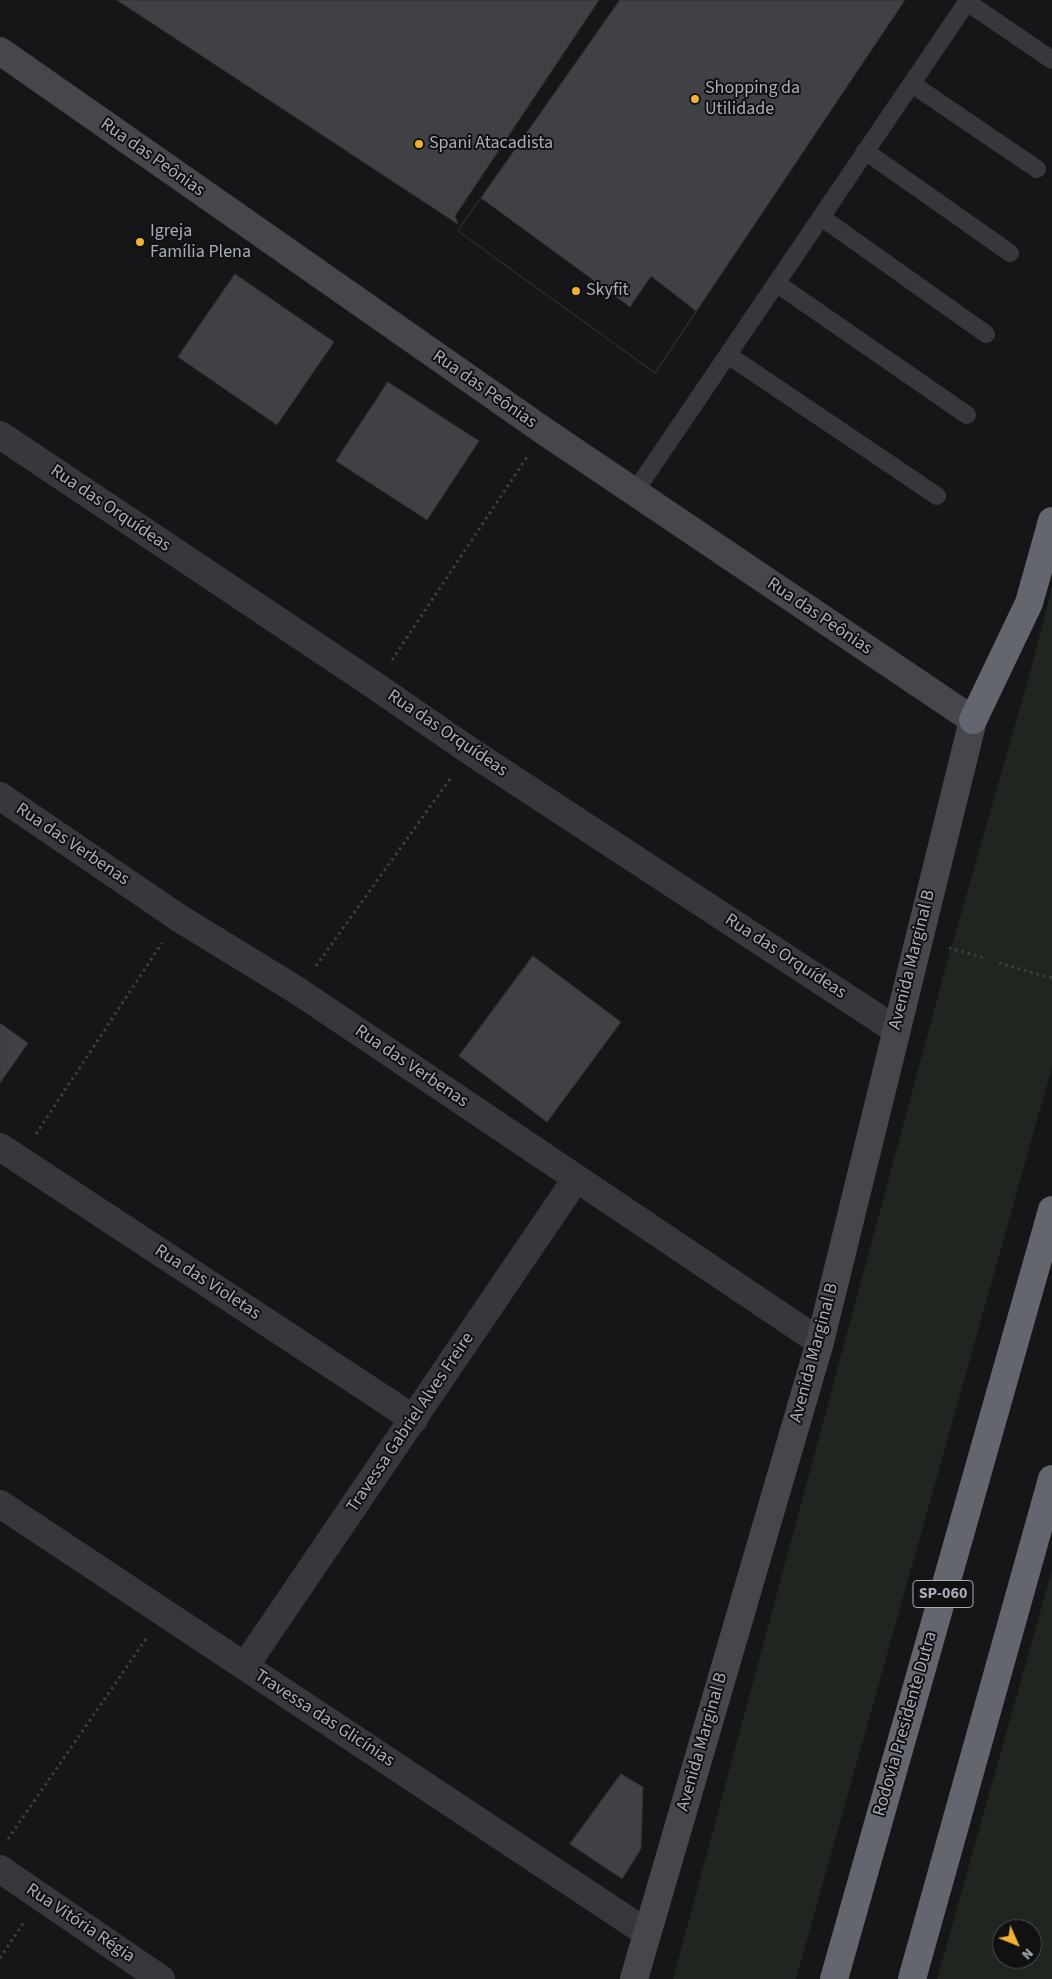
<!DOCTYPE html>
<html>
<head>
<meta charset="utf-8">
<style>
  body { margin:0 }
  #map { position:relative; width:1052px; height:1979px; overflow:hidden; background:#161618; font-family:"Source Sans 3",sans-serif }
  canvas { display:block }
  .north { position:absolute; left:992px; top:1919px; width:50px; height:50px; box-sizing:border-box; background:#111113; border:1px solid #4d4f55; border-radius:50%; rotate:134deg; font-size:14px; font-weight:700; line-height:20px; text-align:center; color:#a8adb8 }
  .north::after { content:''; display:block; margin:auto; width:18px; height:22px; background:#f2b134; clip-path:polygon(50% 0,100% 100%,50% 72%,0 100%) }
</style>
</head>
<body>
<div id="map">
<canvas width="1052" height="1979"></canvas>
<div class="north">N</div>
</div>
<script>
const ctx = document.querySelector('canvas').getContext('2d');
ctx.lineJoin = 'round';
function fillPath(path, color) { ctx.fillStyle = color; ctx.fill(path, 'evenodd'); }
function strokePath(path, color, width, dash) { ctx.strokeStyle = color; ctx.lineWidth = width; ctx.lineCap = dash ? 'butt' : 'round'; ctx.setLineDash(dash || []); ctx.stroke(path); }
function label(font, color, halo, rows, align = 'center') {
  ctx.font = font + ' "Source Sans 3",sans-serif'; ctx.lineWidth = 4; ctx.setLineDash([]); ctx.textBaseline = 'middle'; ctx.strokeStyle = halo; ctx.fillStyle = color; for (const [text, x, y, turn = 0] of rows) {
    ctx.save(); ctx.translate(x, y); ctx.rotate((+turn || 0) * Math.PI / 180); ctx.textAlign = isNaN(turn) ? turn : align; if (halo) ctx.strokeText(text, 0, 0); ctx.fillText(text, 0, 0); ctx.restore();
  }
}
fillPath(new Path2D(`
  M 1052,587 L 1052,1067 L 796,1979 L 673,1979 L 946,966 L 1031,669 Z
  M 1052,1570 L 1052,1979 L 937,1979 ZM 1002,1929 L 1032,1929 L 1032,1959 L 1002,1959 Z`), '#1e261f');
const building = new Path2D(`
  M 117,0 L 599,0 L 455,216 L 458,224 Z
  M 620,0 L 905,0 L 655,373 L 458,231 Z
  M 481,198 L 630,307 L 651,276 L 696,311 L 655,373 L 458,231 Z
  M 235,274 L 334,342 L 277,425 L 178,357 Z
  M 388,382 L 479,441 L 427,520 L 336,461 Z
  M 533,956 L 621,1022 L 547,1122 L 459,1056 Z
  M 0,1023 L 28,1043 L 0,1083 Z
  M 621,1774 L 643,1787 L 641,1849 L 622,1879 L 570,1844 Z`);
fillPath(building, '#404145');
strokePath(building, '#303034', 1);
strokePath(new Path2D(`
  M 392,660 L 527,457
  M 949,948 L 985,958
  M 999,963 L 1052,978
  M 316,966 L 452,776
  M 36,1134 L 162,943
  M 8,1839 L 146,1639
  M 0,1958 L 24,1922`), '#3d3f44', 3, [2.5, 4]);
strokePath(new Path2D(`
  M 912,84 L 1037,169
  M 865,151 L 1010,253
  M 821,217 L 986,334
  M 776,283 L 967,415
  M 728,355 L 937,496
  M 634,493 L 967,2 L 1052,60`), '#37383d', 18);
strokePath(new Path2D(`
  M 0,435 L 374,685 L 470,751 L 896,1030
  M 0,796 L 179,918 L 298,991 L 820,1342
  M 0,1147 L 414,1419
  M 0,1504 L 647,1933
  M 245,1666 L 576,1179
  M 0,1869 L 161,1979`), '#37383d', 28);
strokePath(new Path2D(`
  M 0,51 L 544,431 L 973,720 L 820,1342 L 634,1979`), '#45474d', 28);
strokePath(new Path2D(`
  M 973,720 L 1029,603 L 1052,521
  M 834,1979 L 1052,1210
  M 912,1979 L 1052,1479`), '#63666e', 28);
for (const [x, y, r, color] of [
  [695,99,5,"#f2b134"],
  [419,144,5,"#f2b134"],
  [140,242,5,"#f2b134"],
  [576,291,5,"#f2b134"]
]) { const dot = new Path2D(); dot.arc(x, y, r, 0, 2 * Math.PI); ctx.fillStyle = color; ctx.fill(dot); strokePath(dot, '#111113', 2); }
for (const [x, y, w] of [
  [943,1594,60]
]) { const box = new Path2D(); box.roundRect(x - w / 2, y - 13.5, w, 27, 4); ctx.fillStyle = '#111113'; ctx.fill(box); strokePath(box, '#a8adb8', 1); }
label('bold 16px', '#a8adb8', null, [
  ["SP-060",943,1594]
]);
label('18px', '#a8adb8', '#111113', [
  ["Shopping da",705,89],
  ["Utilidade",705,110],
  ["Spani Atacadista",429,144],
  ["Igreja",150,232],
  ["Família Plena",150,253],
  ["Skyfit",586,291]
], 'left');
label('18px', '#a8adb8', '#111113', [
  ["Rua das Peônias",152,158,35],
  ["Rua das Peônias",484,390,35],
  ["Rua das Orquídeas",110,509,34],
  ["Rua das Peônias",819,617,34],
  ["Rua das Orquídeas",447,734,34],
  ["Rua das Verbenas",72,845,34],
  ["Rua das Orquídeas",785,957,33],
  ["Avenida Marginal B",913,960,-76],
  ["Rua das Verbenas",411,1067,34],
  ["Rua das Violetas",207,1283,33],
  ["Avenida Marginal B",815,1353,-75],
  ["Travessa Gabriel Alves Freire",411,1423,-56],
  ["Travessa das Glicínias",324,1719,33],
  ["Rodovia Presidente Dutra",906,1724,-74],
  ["Avenida Marginal B",703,1742,-74],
  ["Rua Vitória Régia",80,1924,34]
]);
</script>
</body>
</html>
